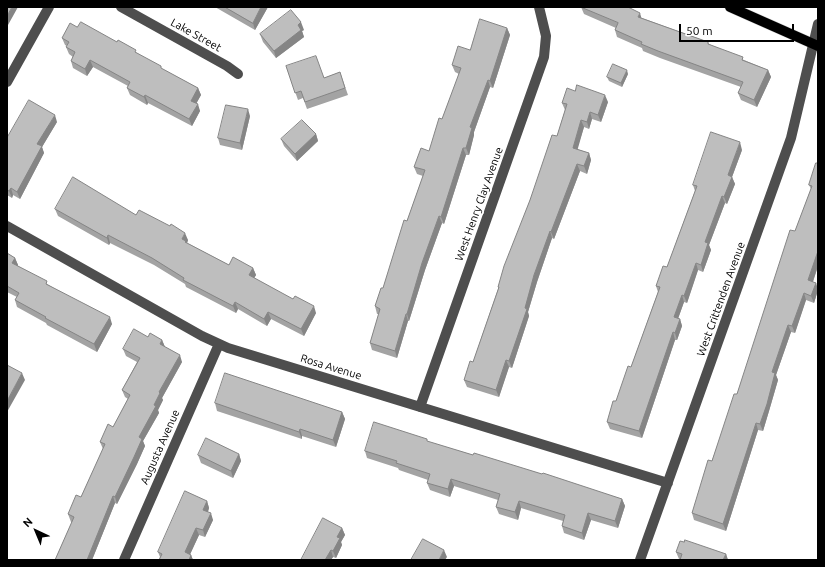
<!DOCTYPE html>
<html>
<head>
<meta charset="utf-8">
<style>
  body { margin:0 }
  #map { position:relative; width:825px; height:567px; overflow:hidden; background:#fff; font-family:Ubuntu,sans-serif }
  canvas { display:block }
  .frame { position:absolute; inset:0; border:8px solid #000; pointer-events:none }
  .north { position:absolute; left:16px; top:511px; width:40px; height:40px; -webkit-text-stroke:3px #fff; paint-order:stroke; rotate:316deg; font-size:11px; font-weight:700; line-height:16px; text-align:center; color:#000 }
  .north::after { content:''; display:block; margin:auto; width:14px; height:18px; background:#000; clip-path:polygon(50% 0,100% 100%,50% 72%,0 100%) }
  .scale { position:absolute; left:679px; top:24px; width:115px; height:18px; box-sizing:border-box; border:2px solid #000; border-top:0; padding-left:5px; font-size:12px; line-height:14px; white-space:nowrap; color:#000; -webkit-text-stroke:3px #fff; paint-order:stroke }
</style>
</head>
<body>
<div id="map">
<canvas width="825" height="567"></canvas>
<div class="frame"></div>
<div class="north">N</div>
<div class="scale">50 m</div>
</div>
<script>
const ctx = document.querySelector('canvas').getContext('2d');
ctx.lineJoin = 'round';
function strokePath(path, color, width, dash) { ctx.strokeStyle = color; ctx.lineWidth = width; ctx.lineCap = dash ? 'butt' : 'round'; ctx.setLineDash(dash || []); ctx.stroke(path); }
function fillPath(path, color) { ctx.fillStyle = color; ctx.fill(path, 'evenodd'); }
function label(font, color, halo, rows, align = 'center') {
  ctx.font = font + ' Ubuntu,sans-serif'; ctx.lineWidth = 3.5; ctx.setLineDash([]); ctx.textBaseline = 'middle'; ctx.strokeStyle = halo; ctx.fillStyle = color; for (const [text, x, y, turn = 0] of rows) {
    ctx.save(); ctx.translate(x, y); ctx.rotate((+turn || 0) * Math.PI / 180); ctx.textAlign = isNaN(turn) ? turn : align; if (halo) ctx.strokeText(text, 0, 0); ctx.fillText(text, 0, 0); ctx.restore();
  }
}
const major = new Path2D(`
  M 730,7 L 818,46`);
strokePath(major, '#dbdbdb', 11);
strokePath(new Path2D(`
  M 121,7 L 227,66 L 238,74
  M 7,82 L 49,7
  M 7,226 L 202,336 L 228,348 L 668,483
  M 420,407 L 544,57 L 546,36 L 539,7
  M 124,560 L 219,344
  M 640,560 L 791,138 L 818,24`), '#4e4e4e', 10);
strokePath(major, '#000', 10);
fillPath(new Path2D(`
  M 215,7 L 268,7 L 255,30 Z
  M 581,7 L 642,18 L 708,42 L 709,44 L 744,60 L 768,70 L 771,77 L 757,107 L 741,100 L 738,93 L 741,87 L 660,58 L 643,51 L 642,48 L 617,37 L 615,30 L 616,28 L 584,14 Z
  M 77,27 L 117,42 L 137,53 L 162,69 L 198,88 L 201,95 L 196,103 L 200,111 L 192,126 L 148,103 L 147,105 L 130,95 L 127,88 L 128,86 L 93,67 L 87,76 L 73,68 L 71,61 L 73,57 L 69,54 L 66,47 L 67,46 L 65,45 L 62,38 Z
  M 507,28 L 510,35 L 493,88 L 490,87 L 474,132 L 474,135 L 469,155 L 466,155 L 444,224 L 442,223 L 425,270 L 409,321 L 408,321 L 397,358 L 372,350 L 370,343 L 379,314 L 377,314 L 375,306 L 383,288 L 423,176 L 417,174 L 414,167 L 429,151 L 442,119 L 459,74 L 455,72 L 452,65 L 470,50 Z
  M 304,30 L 302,31 L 304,37 L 276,58 L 263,42 L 260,34 Z
  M 286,66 L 324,78 L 340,72 L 348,95 L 307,109 L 303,98 L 298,100 Z
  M 628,74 L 622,87 L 609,81 L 607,77 Z
  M 608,102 L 601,122 L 592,119 L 589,129 L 584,127 L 577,149 L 589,153 L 591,160 L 587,174 L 580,171 L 554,239 L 552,238 L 537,282 L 528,312 L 529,316 L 512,368 L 509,367 L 499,397 L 467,387 L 464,380 L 473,362 L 498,289 L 498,287 L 530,200 L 557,136 L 565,110 L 562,103 Z
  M 250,116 L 242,150 L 220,145 L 218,138 Z
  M 57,122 L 42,147 L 44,153 L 20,199 L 13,195 L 12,198 L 7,195 L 7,138 Z
  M 316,134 L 318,141 L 297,161 L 284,146 L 281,139 Z
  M 742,150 L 732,177 L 735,184 L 727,204 L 725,203 L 709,245 L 711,250 L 703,272 L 698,270 L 687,303 L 684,302 L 678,319 L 680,319 L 682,326 L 677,340 L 675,340 L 642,438 L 610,429 L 607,422 L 631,367 L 658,292 L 656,286 L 667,267 L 695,191 L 693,185 Z
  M 816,163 L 818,266 L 813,282 L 816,283 L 818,290 L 814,303 L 806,300 L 795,333 L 791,332 L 776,375 L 778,380 L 769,411 L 763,431 L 758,430 L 726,531 L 694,520 L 692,513 L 737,394 L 795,231 L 811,189 L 809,185 Z
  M 55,209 L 136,215 L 188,240 L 187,243 L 229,265 L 253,268 L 256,275 L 254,278 L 316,313 L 304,336 L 271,319 L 267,326 L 238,309 L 236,313 L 186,287 L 185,284 L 154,265 L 110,243 L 109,245 L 58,216 Z
  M 7,253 L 15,258 L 18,265 L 18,266 L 112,324 L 97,352 L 47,325 L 46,323 L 17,307 L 15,300 L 17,297 L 7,292 Z
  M 148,337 L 162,340 L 165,347 L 182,362 L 162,398 L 163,400 L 158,410 L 159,413 L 143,441 L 145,446 L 137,464 L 117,504 L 115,503 L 92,560 L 55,560 L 72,522 L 71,522 L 68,514 L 81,497 L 103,449 L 100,442 L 113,427 L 128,399 L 125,397 L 122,390 L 137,362 L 126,356 L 123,349 Z
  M 215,403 L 342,412 L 345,419 L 336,447 L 302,436 L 302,439 L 217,411 Z
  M 428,442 L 473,455 L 542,474 L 622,499 L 625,506 L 618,528 L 591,520 L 584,540 L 564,533 L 562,526 L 563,521 L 521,508 L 518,520 L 499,514 L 496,507 L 498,500 L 454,486 L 450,497 L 430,490 L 427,483 L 428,480 L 399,470 L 398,468 L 367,458 L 365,451 Z
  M 239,454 L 241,461 L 233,478 L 201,463 L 198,455 Z
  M 207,501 L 209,508 L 208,512 L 213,520 L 205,537 L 199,535 L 190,554 L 191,555 L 193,560 L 159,560 L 160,557 L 158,552 Z
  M 342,528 L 345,535 L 341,542 L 342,545 L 336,558 L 333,557 L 331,560 L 301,560 Z
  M 676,552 L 726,554 L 728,560 L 680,560 L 679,559 Z`), '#a3a3a3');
fillPath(new Path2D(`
  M 12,7 L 18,7 L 8,25 L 7,22 L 7,16 Z
  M 261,7 L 268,7 L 255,30 L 253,23 Z
  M 640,13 L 642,20 L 638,17 Z
  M 301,22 L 304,30 L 302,31 L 304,37 L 276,58 L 274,51 L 298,25 Z
  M 507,28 L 510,35 L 493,88 L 490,81 Z
  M 90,60 L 93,67 L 87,76 L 85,69 Z
  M 627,70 L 628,74 L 622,87 L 621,83 Z
  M 768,70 L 771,77 L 757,107 L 754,100 Z
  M 488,80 L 490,87 L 474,132 L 474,135 L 469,155 L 466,148 L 470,127 Z
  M 198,88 L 201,95 L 194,108 L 191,101 Z
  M 145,95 L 148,103 L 147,105 L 144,97 Z
  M 605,95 L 608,102 L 601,122 L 598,115 Z
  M 198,104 L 200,111 L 192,126 L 189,119 Z
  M 248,109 L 250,116 L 242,150 L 240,143 Z
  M 590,112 L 592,119 L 589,129 L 587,122 Z
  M 55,115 L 57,122 L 42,147 L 44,153 L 20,199 L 17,192 L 37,144 Z
  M 581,120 L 584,127 L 576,155 L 573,148 Z
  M 316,134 L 318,141 L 297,161 L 295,154 Z
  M 740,142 L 742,150 L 732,177 L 735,184 L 727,204 L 724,197 L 728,175 Z
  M 463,148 L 466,155 L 444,224 L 441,217 Z
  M 589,153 L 591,160 L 587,174 L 584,166 Z
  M 577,164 L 580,171 L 554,239 L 551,232 Z
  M 11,188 L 13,195 L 12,198 L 9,191 Z
  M 722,196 L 725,203 L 709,245 L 711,250 L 703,272 L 701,265 L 705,242 Z
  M 439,216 L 442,223 L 425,270 L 409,321 L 407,314 L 422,263 Z
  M 550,231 L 552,238 L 537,282 L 528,312 L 529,316 L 512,368 L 509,361 L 534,275 Z
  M 185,233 L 188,240 L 187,243 L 189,248 L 182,239 Z
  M 108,235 L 110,243 L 109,245 L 107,238 Z
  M 818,251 L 818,266 L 811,287 L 808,280 Z
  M 15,258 L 18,265 L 15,270 L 12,263 Z
  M 696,263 L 698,270 L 687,303 L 684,296 Z
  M 253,268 L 256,275 L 252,282 L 249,275 Z
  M 816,283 L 818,290 L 814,303 L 811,296 Z
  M 804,293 L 806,300 L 795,333 L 792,326 Z
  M 682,295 L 684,302 L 676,324 L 674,317 Z
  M 235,302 L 238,309 L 236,313 L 233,306 Z
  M 314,306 L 316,313 L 304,336 L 301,329 Z
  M 268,312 L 271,319 L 267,326 L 264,319 Z
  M 406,314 L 408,321 L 397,358 L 395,351 Z
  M 110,317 L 112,324 L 97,352 L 94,344 Z
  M 680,319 L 682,326 L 677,340 L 675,333 Z
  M 788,325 L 791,332 L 776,375 L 778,380 L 769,411 L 763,431 L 760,424 L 772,372 Z
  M 673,332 L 675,340 L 642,438 L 639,431 Z
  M 162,340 L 165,347 L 160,344 Z
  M 180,355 L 182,362 L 162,398 L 163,400 L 158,410 L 159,413 L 143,441 L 145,446 L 137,464 L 117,504 L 115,497 L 139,437 L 154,405 L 159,392 Z
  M 506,360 L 509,367 L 499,397 L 496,390 Z
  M 22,373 L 25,380 L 7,412 L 7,401 Z
  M 342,412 L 345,419 L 336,447 L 333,440 Z
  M 756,423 L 758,430 L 726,531 L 723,524 Z
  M 300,429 L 302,436 L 302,439 L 299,432 Z
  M 239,454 L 241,461 L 233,478 L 231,471 Z
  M 451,479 L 454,486 L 450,497 L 448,489 Z
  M 113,496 L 115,503 L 92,560 L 87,560 Z
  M 622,499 L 625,506 L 618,528 L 615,521 Z
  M 207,501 L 209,508 L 206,517 L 203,510 Z
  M 519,501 L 521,508 L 518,520 L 515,512 Z
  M 211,513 L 213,520 L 205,537 L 203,530 Z
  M 588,513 L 591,520 L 584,540 L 582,533 Z
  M 196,528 L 199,535 L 188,559 L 185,552 Z
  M 342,528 L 345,535 L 341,542 L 342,545 L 336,558 L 333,551 L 337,537 Z
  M 331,550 L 333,557 L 331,560 L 325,560 Z
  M 444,550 L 447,557 L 445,560 L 439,560 Z
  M 726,554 L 728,560 L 723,560 Z
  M 191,555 L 193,560 L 189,560 Z`), '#858585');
const building = new Path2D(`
  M 7,7 L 12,7 L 7,16 Z
  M 225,7 L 261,7 L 253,23 Z
  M 581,7 L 628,7 L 640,13 L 638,17 L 708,42 L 708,44 L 743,57 L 742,60 L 768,70 L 754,100 L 738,93 L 743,82 L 658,51 L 641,44 L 642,42 L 615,30 L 618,23 Z
  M 291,10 L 301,22 L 298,25 L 301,30 L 274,51 L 260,34 Z
  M 480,19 L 507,28 L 490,81 L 488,80 L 470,127 L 472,128 L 466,148 L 463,148 L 441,217 L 439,216 L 422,263 L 407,314 L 406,314 L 395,351 L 370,343 L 380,309 L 375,306 L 381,288 L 383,288 L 404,220 L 407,221 L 425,170 L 414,167 L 421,148 L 429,151 L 439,118 L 442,119 L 461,68 L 452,65 L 458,46 L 470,50 Z
  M 81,22 L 117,42 L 118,40 L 136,50 L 135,52 L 161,66 L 161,68 L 198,88 L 191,101 L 198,104 L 189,119 L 145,95 L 144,97 L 127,88 L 130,82 L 90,60 L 85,69 L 71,61 L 75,52 L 66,47 L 69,42 L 62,38 L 70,23 L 77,27 Z
  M 316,56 L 324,78 L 340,72 L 345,88 L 305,102 L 301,91 L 295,93 L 286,66 Z
  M 613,64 L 627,70 L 621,83 L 607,77 Z
  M 577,85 L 605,95 L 598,115 L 590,112 L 587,122 L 581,120 L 573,148 L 589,153 L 584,166 L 577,164 L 551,232 L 550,231 L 534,275 L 525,308 L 527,309 L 509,361 L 506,360 L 496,390 L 464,380 L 470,361 L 473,362 L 499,287 L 498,287 L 504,266 L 530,200 L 552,135 L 557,136 L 567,104 L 562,103 L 567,88 L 575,91 Z
  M 29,100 L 55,115 L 37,144 L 42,146 L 17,192 L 11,188 L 9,191 L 7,190 L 7,138 Z
  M 226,105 L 248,109 L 240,143 L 218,138 Z
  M 302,120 L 316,134 L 295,154 L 281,139 Z
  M 711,132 L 740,142 L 728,175 L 732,177 L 724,197 L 722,196 L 705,242 L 708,243 L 701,265 L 696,263 L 684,296 L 682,295 L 674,317 L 680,319 L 675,333 L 673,332 L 639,431 L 607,422 L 613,401 L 616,401 L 628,366 L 631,367 L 660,287 L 656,286 L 663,266 L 667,267 L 697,186 L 693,185 Z
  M 816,163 L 818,163 L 818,251 L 808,280 L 816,283 L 811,296 L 804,293 L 792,326 L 788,325 L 772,372 L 775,373 L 767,404 L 760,424 L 756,423 L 723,524 L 692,513 L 708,460 L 712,461 L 734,394 L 737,394 L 790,230 L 795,231 L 812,186 L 809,185 Z
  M 73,177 L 136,215 L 139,210 L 170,226 L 171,224 L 185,233 L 182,239 L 186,241 L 185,242 L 229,265 L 233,257 L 253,268 L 249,275 L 293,299 L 295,296 L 314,306 L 301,329 L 268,312 L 264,319 L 235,302 L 233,306 L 183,280 L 184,278 L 152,258 L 108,235 L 107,238 L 55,209 Z
  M 7,253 L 15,258 L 12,263 L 47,281 L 46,284 L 110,317 L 94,344 L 45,318 L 46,317 L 15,300 L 19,293 L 7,286 Z
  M 134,329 L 148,337 L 150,333 L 162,340 L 160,344 L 180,355 L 159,392 L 160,393 L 154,405 L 156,406 L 139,437 L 142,439 L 134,457 L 115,497 L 113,496 L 87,560 L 55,560 L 74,517 L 68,514 L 76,495 L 81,497 L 105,444 L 100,442 L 108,424 L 113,427 L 130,395 L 122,390 L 140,358 L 123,349 Z
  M 7,365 L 22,373 L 7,401 Z
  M 225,373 L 342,412 L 333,440 L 300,429 L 299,432 L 215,403 Z
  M 374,422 L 427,439 L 427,441 L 473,455 L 474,453 L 542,474 L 543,473 L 622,499 L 615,521 L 588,513 L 582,533 L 562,526 L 565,515 L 519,501 L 515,512 L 496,507 L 500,494 L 451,479 L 448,489 L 427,483 L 430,474 L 396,463 L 397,461 L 365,451 Z
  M 206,438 L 239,454 L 231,471 L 198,455 Z
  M 185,491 L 207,501 L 203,510 L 211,513 L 203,530 L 196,528 L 185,552 L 191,555 L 189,560 L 159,560 L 162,554 L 158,552 Z
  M 323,518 L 342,528 L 337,537 L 340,538 L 333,551 L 331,550 L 325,560 L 301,560 Z
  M 423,539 L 444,550 L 439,560 L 411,560 Z
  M 685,540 L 726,554 L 723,560 L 680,560 L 682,554 L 676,552 L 680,541 L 684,542 Z`);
fillPath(building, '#bebebe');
strokePath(building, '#858585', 1);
label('11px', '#000', '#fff', [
  ["Lake Street",196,35,29],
  ["West Henry Clay Avenue",479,204,-70],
  ["West Crittenden Avenue",721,299,-70],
  ["Rosa Avenue",331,367,17],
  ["Augusta Avenue",160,447,-66]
]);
</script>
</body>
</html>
